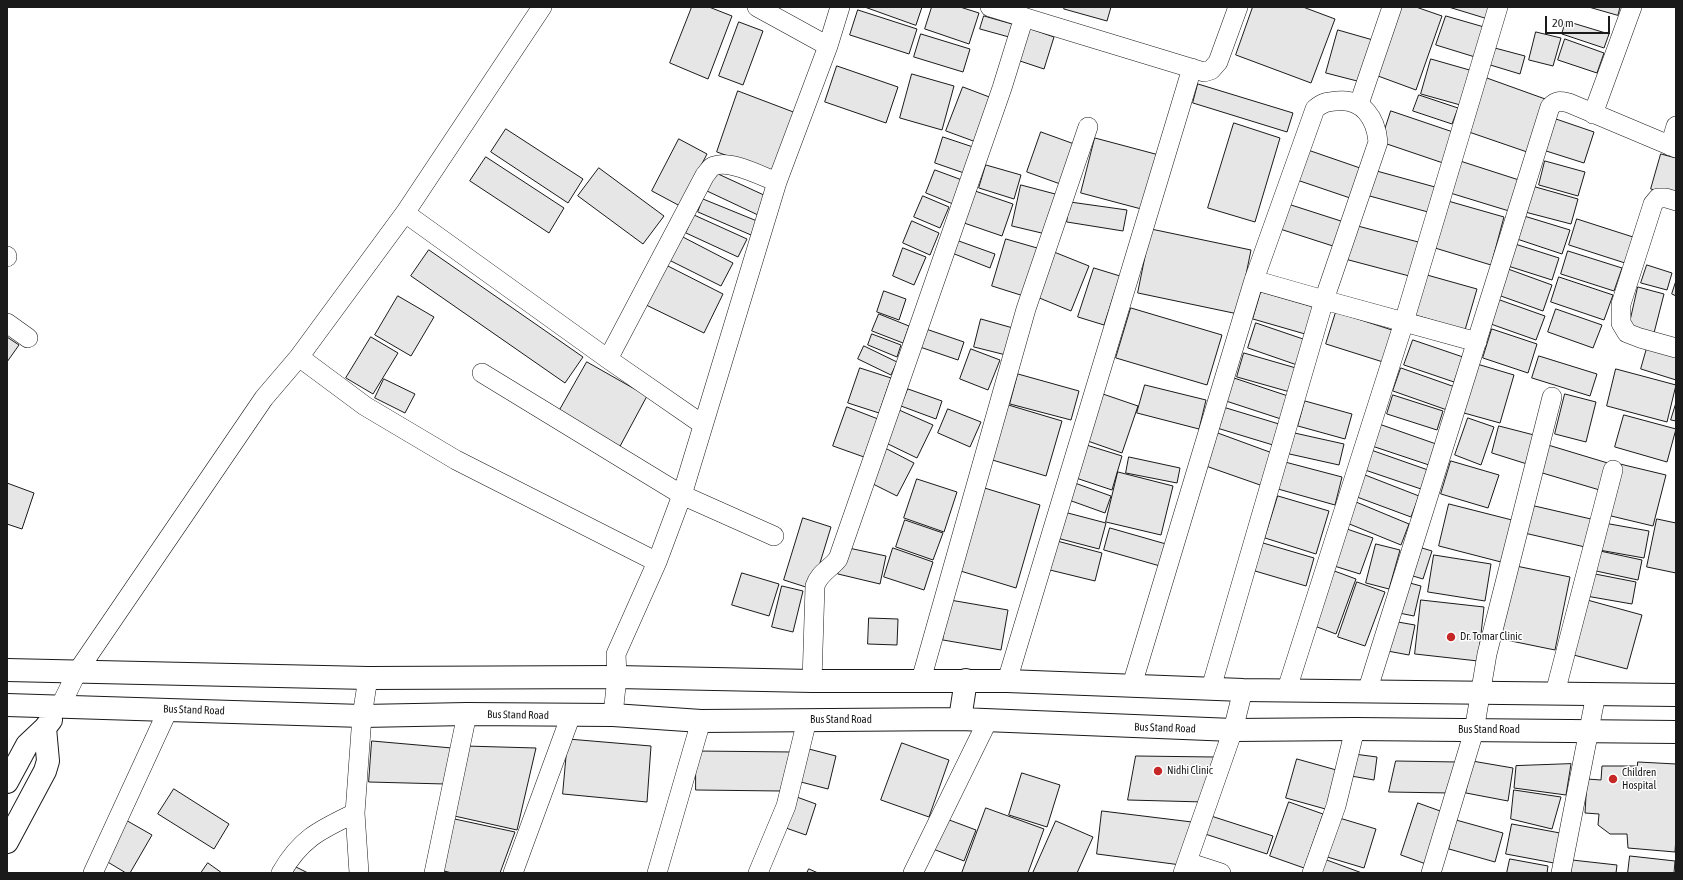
<!DOCTYPE html>
<html>
<head>
<meta charset="utf-8">
<style>
  body { margin:0 }
  #map { position:relative; width:1683px; height:880px; overflow:hidden; background:#fff; font-family:"Asap Condensed",sans-serif }
  canvas { display:block }
  .frame { position:absolute; inset:0; border:8px solid #1a1a1a; pointer-events:none }
  .scale { position:absolute; left:1545px; top:16px; width:65px; height:18px; box-sizing:border-box; border:2px solid #1a1a1a; border-top:0; padding-left:5px; font-size:12px; line-height:14px; white-space:nowrap; color:#1a1a1a; -webkit-text-stroke:3px #fff; paint-order:stroke }
</style>
</head>
<body>
<div id="map">
<canvas width="1683" height="880"></canvas>
<div class="frame"></div>
<div class="scale">20 m</div>
</div>
<script>
const ctx = document.querySelector('canvas').getContext('2d');
ctx.lineJoin = 'round';
function fillPath(path, color) { ctx.fillStyle = color; ctx.fill(path, 'evenodd'); }
function strokePath(path, color, width, dash) { ctx.strokeStyle = color; ctx.lineWidth = width; ctx.lineCap = dash ? 'butt' : 'round'; ctx.setLineDash(dash || []); ctx.stroke(path); }
function label(font, color, halo, rows, align = 'center') {
  ctx.font = font + ' "Asap Condensed",sans-serif'; ctx.lineWidth = 3; ctx.setLineDash([]); ctx.textBaseline = 'middle'; ctx.strokeStyle = halo; ctx.fillStyle = color; for (const [text, x, y, turn = 0] of rows) {
    ctx.save(); ctx.translate(x, y); ctx.rotate((+turn || 0) * Math.PI / 180); ctx.textAlign = isNaN(turn) ? turn : align; if (halo) ctx.strokeText(text, 0, 0); ctx.fillText(text, 0, 0); ctx.restore();
  }
}
const building = new Path2D(`
  M 692,7 L 709,7 L 732,16 L 708,79 L 670,63 Z
  M 865,7 L 922,7 L 916,25 Z
  M 932,7 L 960,7 L 979,13 L 969,44 L 925,29 Z
  M 1065,7 L 1111,7 L 1107,21 L 1064,9 Z
  M 1253,7 L 1303,7 L 1335,19 L 1311,83 L 1236,55 Z
  M 1402,7 L 1416,7 L 1442,16 L 1416,90 L 1378,76 Z
  M 1449,7 L 1489,7 L 1486,18 Z
  M 1589,7 L 1620,7 L 1618,15 Z
  M 858,10 L 917,29 L 909,54 L 850,35 Z
  M 984,16 L 1012,24 L 1009,37 L 980,29 Z
  M 1446,16 L 1484,27 L 1475,57 L 1436,45 Z
  M 1566,21 L 1609,34 L 1604,48 L 1562,34 Z
  M 739,22 L 763,31 L 743,85 L 719,76 Z
  M 1028,28 L 1054,37 L 1044,69 L 1017,60 Z
  M 1338,30 L 1373,40 L 1361,82 L 1326,73 Z
  M 1536,32 L 1561,38 L 1553,66 L 1529,60 Z
  M 921,34 L 970,49 L 963,72 L 914,57 Z
  M 1565,39 L 1604,53 L 1597,73 L 1558,60 Z
  M 1491,47 L 1525,56 L 1520,74 L 1487,64 Z
  M 1431,59 L 1473,71 L 1464,106 L 1421,94 Z
  M 837,66 L 898,87 L 886,123 L 825,102 Z
  M 912,74 L 954,86 L 942,130 L 900,118 Z
  M 1484,77 L 1548,100 L 1530,153 L 1466,131 Z
  M 1198,84 L 1293,113 L 1287,132 L 1193,103 Z
  M 963,87 L 992,98 L 976,142 L 946,131 Z
  M 738,91 L 796,113 L 774,173 L 717,152 Z
  M 1419,95 L 1458,108 L 1452,124 L 1413,111 Z
  M 1391,111 L 1456,133 L 1446,164 L 1381,142 Z
  M 1553,118 L 1594,132 L 1584,163 L 1543,150 Z
  M 1234,123 L 1280,138 L 1255,222 L 1208,208 Z
  M 506,129 L 583,179 L 568,203 L 491,152 Z
  M 1041,132 L 1077,145 L 1063,185 L 1027,172 Z
  M 943,137 L 973,147 L 964,173 L 935,163 Z
  M 1095,138 L 1159,155 L 1145,210 L 1081,193 Z
  M 679,139 L 707,154 L 680,206 L 652,191 Z
  M 1305,149 L 1363,169 L 1353,199 L 1294,179 Z
  M 1661,154 L 1676,158 L 1676,196 L 1651,189 Z
  M 486,157 L 564,208 L 549,233 L 470,181 Z
  M 1457,160 L 1519,180 L 1509,211 L 1447,192 Z
  M 1545,161 L 1585,172 L 1578,196 L 1539,185 Z
  M 986,165 L 1021,175 L 1014,199 L 979,188 Z
  M 599,168 L 664,216 L 643,244 L 578,196 Z
  M 935,170 L 962,180 L 953,204 L 926,193 Z
  M 1373,170 L 1435,187 L 1428,212 L 1366,195 Z
  M 716,173 L 766,196 L 758,215 L 707,191 Z
  M 1021,185 L 1059,195 L 1050,235 L 1012,226 Z
  M 1532,186 L 1578,199 L 1571,224 L 1525,212 Z
  M 975,191 L 1013,204 L 1002,236 L 964,223 Z
  M 923,196 L 949,207 L 940,228 L 914,217 Z
  M 703,199 L 757,221 L 751,235 L 698,212 Z
  M 1448,201 L 1504,217 L 1491,265 L 1435,248 Z
  M 1070,202 L 1127,210 L 1123,231 L 1067,222 Z
  M 1288,204 L 1344,222 L 1336,247 L 1280,229 Z
  M 694,215 L 747,239 L 738,257 L 686,233 Z
  M 1524,216 L 1570,230 L 1562,254 L 1517,239 Z
  M 1577,219 L 1633,237 L 1625,263 L 1569,245 Z
  M 912,221 L 939,233 L 930,255 L 903,243 Z
  M 1354,225 L 1422,243 L 1413,277 L 1345,259 Z
  M 1151,229 L 1251,250 L 1238,314 L 1138,293 Z
  M 679,235 L 733,263 L 721,286 L 667,259 Z
  M 1006,239 L 1044,250 L 1030,298 L 992,286 Z
  M 956,240 L 995,254 L 990,268 L 952,253 Z
  M 1515,244 L 1559,258 L 1552,280 L 1508,266 Z
  M 903,248 L 926,257 L 914,285 L 893,276 Z
  M 429,250 L 583,357 L 565,383 L 411,276 Z
  M 1568,251 L 1622,268 L 1614,291 L 1561,274 Z
  M 1054,252 L 1089,266 L 1071,311 L 1037,297 Z
  M 664,264 L 723,294 L 704,333 L 644,304 Z
  M 1647,265 L 1672,273 L 1667,290 L 1641,283 Z
  M 1094,268 L 1120,276 L 1104,325 L 1078,317 Z
  M 1508,269 L 1552,285 L 1543,311 L 1498,295 Z
  M 1427,275 L 1477,289 L 1465,330 L 1415,315 Z
  M 1559,277 L 1613,295 L 1604,320 L 1551,302 Z
  M 1676,281 L 1676,296 L 1672,294 Z
  M 1638,287 L 1664,294 L 1654,333 L 1629,327 Z
  M 884,291 L 906,299 L 899,320 L 877,312 Z
  M 1261,292 L 1320,309 L 1312,336 L 1253,319 Z
  M 398,296 L 434,317 L 411,356 L 375,335 Z
  M 1497,299 L 1545,316 L 1536,340 L 1488,323 Z
  M 1131,308 L 1222,335 L 1207,385 L 1116,358 Z
  M 1556,309 L 1602,325 L 1593,348 L 1548,332 Z
  M 1336,312 L 1392,330 L 1383,362 L 1326,344 Z
  M 879,314 L 909,326 L 903,343 L 872,331 Z
  M 981,319 L 1013,328 L 1006,355 L 974,347 Z
  M 1256,323 L 1309,341 L 1300,366 L 1248,348 Z
  M 923,328 L 964,342 L 958,360 L 917,346 Z
  M 1492,329 L 1537,344 L 1528,373 L 1483,358 Z
  M 872,334 L 901,345 L 897,357 L 868,345 Z
  M 7,337 L 19,345 L 7,362 Z
  M 371,337 L 398,353 L 373,394 L 346,378 Z
  M 1413,340 L 1463,357 L 1454,382 L 1404,365 Z
  M 864,346 L 897,362 L 891,375 L 858,359 Z
  M 1647,348 L 1676,357 L 1676,380 L 1641,369 Z
  M 971,349 L 1000,360 L 988,390 L 960,379 Z
  M 1244,353 L 1296,368 L 1290,392 L 1237,377 Z
  M 1539,356 L 1597,374 L 1590,396 L 1532,378 Z
  M 587,362 L 647,396 L 618,450 L 557,415 Z
  M 1477,364 L 1514,375 L 1500,423 L 1464,413 Z
  M 860,368 L 891,378 L 879,413 L 848,403 Z
  M 1401,368 L 1455,387 L 1447,410 L 1393,391 Z
  M 1616,369 L 1676,385 L 1667,422 L 1607,406 Z
  M 1018,374 L 1079,391 L 1071,420 L 1010,404 Z
  M 1234,378 L 1288,396 L 1281,419 L 1226,401 Z
  M 384,379 L 415,394 L 405,413 L 375,398 Z
  M 1145,385 L 1206,400 L 1199,429 L 1137,413 Z
  M 908,389 L 942,401 L 936,419 L 901,406 Z
  M 1097,392 L 1138,406 L 1122,453 L 1082,439 Z
  M 1565,394 L 1596,402 L 1586,442 L 1555,434 Z
  M 1393,395 L 1443,411 L 1437,430 L 1387,414 Z
  M 1305,401 L 1352,414 L 1345,439 L 1298,426 Z
  M 1676,403 L 1676,421 L 1671,420 Z
  M 1005,404 L 1062,421 L 1046,476 L 989,459 Z
  M 847,407 L 878,419 L 864,457 L 833,446 Z
  M 1223,407 L 1279,424 L 1273,445 L 1217,428 Z
  M 948,409 L 981,422 L 970,447 L 938,433 Z
  M 899,410 L 933,425 L 917,458 L 884,442 Z
  M 1624,415 L 1676,429 L 1667,462 L 1615,447 Z
  M 1468,418 L 1494,427 L 1481,465 L 1455,455 Z
  M 1379,424 L 1439,445 L 1432,466 L 1372,446 Z
  M 1499,426 L 1534,435 L 1527,464 L 1492,453 Z
  M 1215,432 L 1275,454 L 1263,486 L 1203,465 Z
  M 1290,432 L 1344,444 L 1339,465 L 1285,453 Z
  M 1080,443 L 1122,456 L 1112,490 L 1070,476 Z
  M 1548,445 L 1611,464 L 1603,491 L 1539,472 Z
  M 885,448 L 914,463 L 897,496 L 867,481 Z
  M 1371,450 L 1428,470 L 1421,489 L 1365,470 Z
  M 1129,457 L 1180,468 L 1177,483 L 1126,473 Z
  M 1451,461 L 1499,475 L 1488,508 L 1441,494 Z
  M 1285,462 L 1342,477 L 1335,505 L 1278,489 Z
  M 1620,464 L 1666,475 L 1653,526 L 1607,515 Z
  M 1118,472 L 1173,486 L 1161,535 L 1106,522 Z
  M 1365,475 L 1419,496 L 1411,517 L 1357,497 Z
  M 917,479 L 957,492 L 944,532 L 904,518 Z
  M 1072,482 L 1111,496 L 1105,513 L 1066,499 Z
  M 7,483 L 34,493 L 22,529 L 7,524 Z
  M 978,486 L 1040,505 L 1016,588 L 954,569 Z
  M 1278,496 L 1329,511 L 1316,554 L 1265,538 Z
  M 1356,502 L 1409,524 L 1401,545 L 1347,523 Z
  M 1449,504 L 1512,520 L 1501,562 L 1439,546 Z
  M 1526,504 L 1591,519 L 1585,547 L 1520,532 Z
  M 1064,512 L 1106,523 L 1099,549 L 1057,538 Z
  M 803,518 L 831,527 L 812,589 L 784,580 Z
  M 1657,519 L 1676,523 L 1676,573 L 1647,567 Z
  M 905,520 L 943,533 L 933,560 L 896,547 Z
  M 1604,523 L 1649,531 L 1644,558 L 1599,550 Z
  M 1110,528 L 1166,544 L 1160,566 L 1104,550 Z
  M 1344,528 L 1373,538 L 1360,574 L 1331,565 Z
  M 1057,541 L 1102,553 L 1095,581 L 1050,570 Z
  M 1263,543 L 1314,558 L 1306,586 L 1255,571 Z
  M 1376,544 L 1400,550 L 1389,589 L 1366,583 Z
  M 844,547 L 886,556 L 880,584 L 838,574 Z
  M 893,548 L 933,562 L 924,590 L 884,577 Z
  M 1422,548 L 1432,551 L 1423,579 L 1413,576 Z
  M 1600,551 L 1642,560 L 1638,580 L 1596,571 Z
  M 1434,555 L 1491,564 L 1485,601 L 1428,592 Z
  M 1516,566 L 1570,577 L 1555,650 L 1501,639 Z
  M 1329,569 L 1356,579 L 1336,634 L 1309,624 Z
  M 742,573 L 779,584 L 769,616 L 732,605 Z
  M 1590,573 L 1636,582 L 1632,604 L 1586,596 Z
  M 1357,582 L 1385,592 L 1365,646 L 1338,637 Z
  M 1406,582 L 1421,586 L 1414,616 L 1399,613 Z
  M 782,586 L 803,591 L 793,632 L 772,627 Z
  M 1580,598 L 1642,615 L 1627,669 L 1566,653 Z
  M 950,600 L 1008,610 L 1001,650 L 943,640 Z
  M 1421,600 L 1484,607 L 1478,661 L 1415,654 Z
  M 869,618 L 898,619 L 897,645 L 868,644 Z
  M 1392,621 L 1415,625 L 1409,655 L 1382,650 Z
  M 568,739 L 651,746 L 647,802 L 563,794 Z
  M 372,741 L 452,748 L 445,784 L 369,782 Z
  M 902,743 L 949,760 L 929,817 L 881,800 Z
  M 465,746 L 536,748 L 517,830 L 450,815 Z
  M 805,748 L 836,756 L 828,789 L 797,781 Z
  M 696,751 L 793,752 L 780,791 L 696,790 Z
  M 1354,754 L 1377,757 L 1374,780 L 1351,776 Z
  M 1136,756 L 1214,757 L 1204,802 L 1128,800 Z
  M 1297,759 L 1340,771 L 1329,810 L 1286,798 Z
  M 1396,761 L 1457,762 L 1450,793 L 1389,792 Z
  M 1472,761 L 1513,768 L 1508,801 L 1466,793 Z
  M 1638,762 L 1676,764 L 1676,837 L 1675,852 L 1628,848 L 1627,834 L 1610,834 L 1598,825 L 1599,814 L 1585,813 L 1587,779 L 1601,780 L 1602,766 L 1637,766 Z
  M 1571,764 L 1566,795 L 1514,788 L 1516,766 Z
  M 1022,773 L 1060,785 L 1047,827 L 1009,815 Z
  M 174,789 L 229,824 L 214,849 L 158,814 Z
  M 1514,790 L 1561,797 L 1552,829 L 1511,819 Z
  M 794,796 L 816,804 L 806,835 L 783,827 Z
  M 1289,802 L 1323,814 L 1304,868 L 1270,856 Z
  M 1418,803 L 1443,812 L 1426,864 L 1401,855 Z
  M 986,808 L 1044,829 L 1028,873 L 962,873 Z
  M 1102,811 L 1192,822 L 1181,865 L 1097,854 Z
  M 1208,815 L 1273,836 L 1267,854 L 1202,833 Z
  M 1336,817 L 1376,829 L 1364,868 L 1324,856 Z
  M 450,818 L 515,832 L 500,873 L 452,873 L 440,870 Z
  M 944,818 L 976,830 L 964,861 L 933,849 Z
  M 124,819 L 152,835 L 130,873 L 126,873 L 101,858 Z
  M 1456,820 L 1503,833 L 1495,862 L 1449,849 Z
  M 1056,821 L 1093,837 L 1077,873 L 1033,873 Z
  M 1512,824 L 1560,833 L 1554,863 L 1506,854 Z
  M 1630,856 L 1675,861 L 1674,873 L 1628,873 Z
  M 1324,859 L 1362,873 L 1319,873 Z
  M 1510,859 L 1548,866 L 1547,873 L 1507,873 Z
  M 1572,860 L 1617,865 L 1616,873 L 1571,873 Z
  M 208,863 L 222,873 L 201,873 Z
  M 290,864 L 308,873 L 285,873 Z
  M 809,869 L 818,873 L 807,873 Z`);
fillPath(building, '#e6e6e6');
strokePath(building, '#1a1a1a', 1);
const street = new Path2D(`
  M 757,7 L 828,46
  M 990,7 L 1204,72 L 1211,70 L 1218,62 L 1238,7
  M 1359,104 L 1392,7
  M 1593,114 L 1632,7
  M 1670,146 L 1676,126
  M 1676,201 L 1666,198 L 1658,198 L 1653,204 L 1621,304 L 1621,323 L 1627,333 L 1640,338 L 1676,348
  M 405,213 L 608,359 L 702,424
  M 7,257 L 7,256
  M 1254,280 L 1324,300 L 1477,342
  M 7,323 L 28,338
  M 299,357 L 365,406 L 456,460 L 657,562
  M 608,359 L 705,175 C 708,172 710,167 714,166 C 729,159 761,176 777,182
  M 482,373 L 682,495 L 774,536
  M 921,680 L 1026,309 L 1088,127
  M 812,681 L 815,586 C 819,573 830,569 838,559 L 1002,88 L 1024,17
  M 1007,681 L 1192,68
  M 1132,685 L 1254,280 L 1315,109 C 1323,102 1327,102 1337,101 C 1363,98 1376,119 1378,142 L 1324,300 L 1211,688
  M 1287,689 L 1404,322 L 1498,7
  M 1367,692 L 1550,107 C 1557,100 1560,101 1569,103 L 1676,148
  M 1555,693 L 1613,470
  M 60,707 L 77,672 L 264,398 L 299,357 L 405,213 L 542,7
  M 613,715 L 617,677 L 616,654 L 657,562 L 682,495 L 777,182 L 828,46 L 840,7
  M 1187,862 L 1221,873
  M 93,873 L 168,710
  M 281,873 C 301,838 320,830 355,813
  M 359,873 L 355,813 L 362,716 L 368,678
  M 434,873 L 467,714
  M 513,873 L 571,715
  M 657,873 L 701,721
  M 758,873 L 786,806 L 807,720
  M 913,873 L 988,720
  M 1183,873 L 1233,730 L 1243,690
  M 1312,873 L 1336,806 L 1355,729
  M 1431,873 L 1474,731 L 1487,654 L 1552,397
  M 1561,873 L 1596,694`);
const secondary = new Path2D(`
  M 7,670 L 368,678 L 617,677 L 812,681 L 1007,681 L 1243,690 L 1676,695
  M 7,705 L 362,716 L 467,714 L 613,715 L 701,721 L 960,719 L 1233,730 L 1355,729 L 1676,732
  M 960,719 L 966,680
  M 7,782 L 27,745 L 45,728 L 51,720
  M 7,842 L 45,771 L 48,761 L 45,728`);
strokePath(street, '#1a1a1a', 20);
strokePath(secondary, '#1a1a1a', 24);
strokePath(street, '#fff', 19);
strokePath(secondary, '#fff', 22);
for (const [x, y, r, color] of [
  [1451,637,5,"#c62828"],
  [1158,771,5,"#c62828"],
  [1613,779,5,"#c62828"]
]) { const dot = new Path2D(); dot.arc(x, y, r, 0, 2 * Math.PI); ctx.fillStyle = color; ctx.fill(dot); strokePath(dot, '#fff', 1.5); }
label('11px', '#1a1a1a', '#fff', [
  ["Dr. Tomar Clinic",1460,637],
  ["Nidhi Clinic",1167,771],
  ["Children",1622,773],
  ["Hospital",1622,786]
], 'left');
label('11px', '#1a1a1a', '#fff', [
  ["Bus Stand Road",194,710,2],
  ["Bus Stand Road",518,715,1],
  ["Bus Stand Road",841,720],
  ["Bus Stand Road",1165,728,2],
  ["Bus Stand Road",1489,730]
]);
</script>
</body>
</html>
